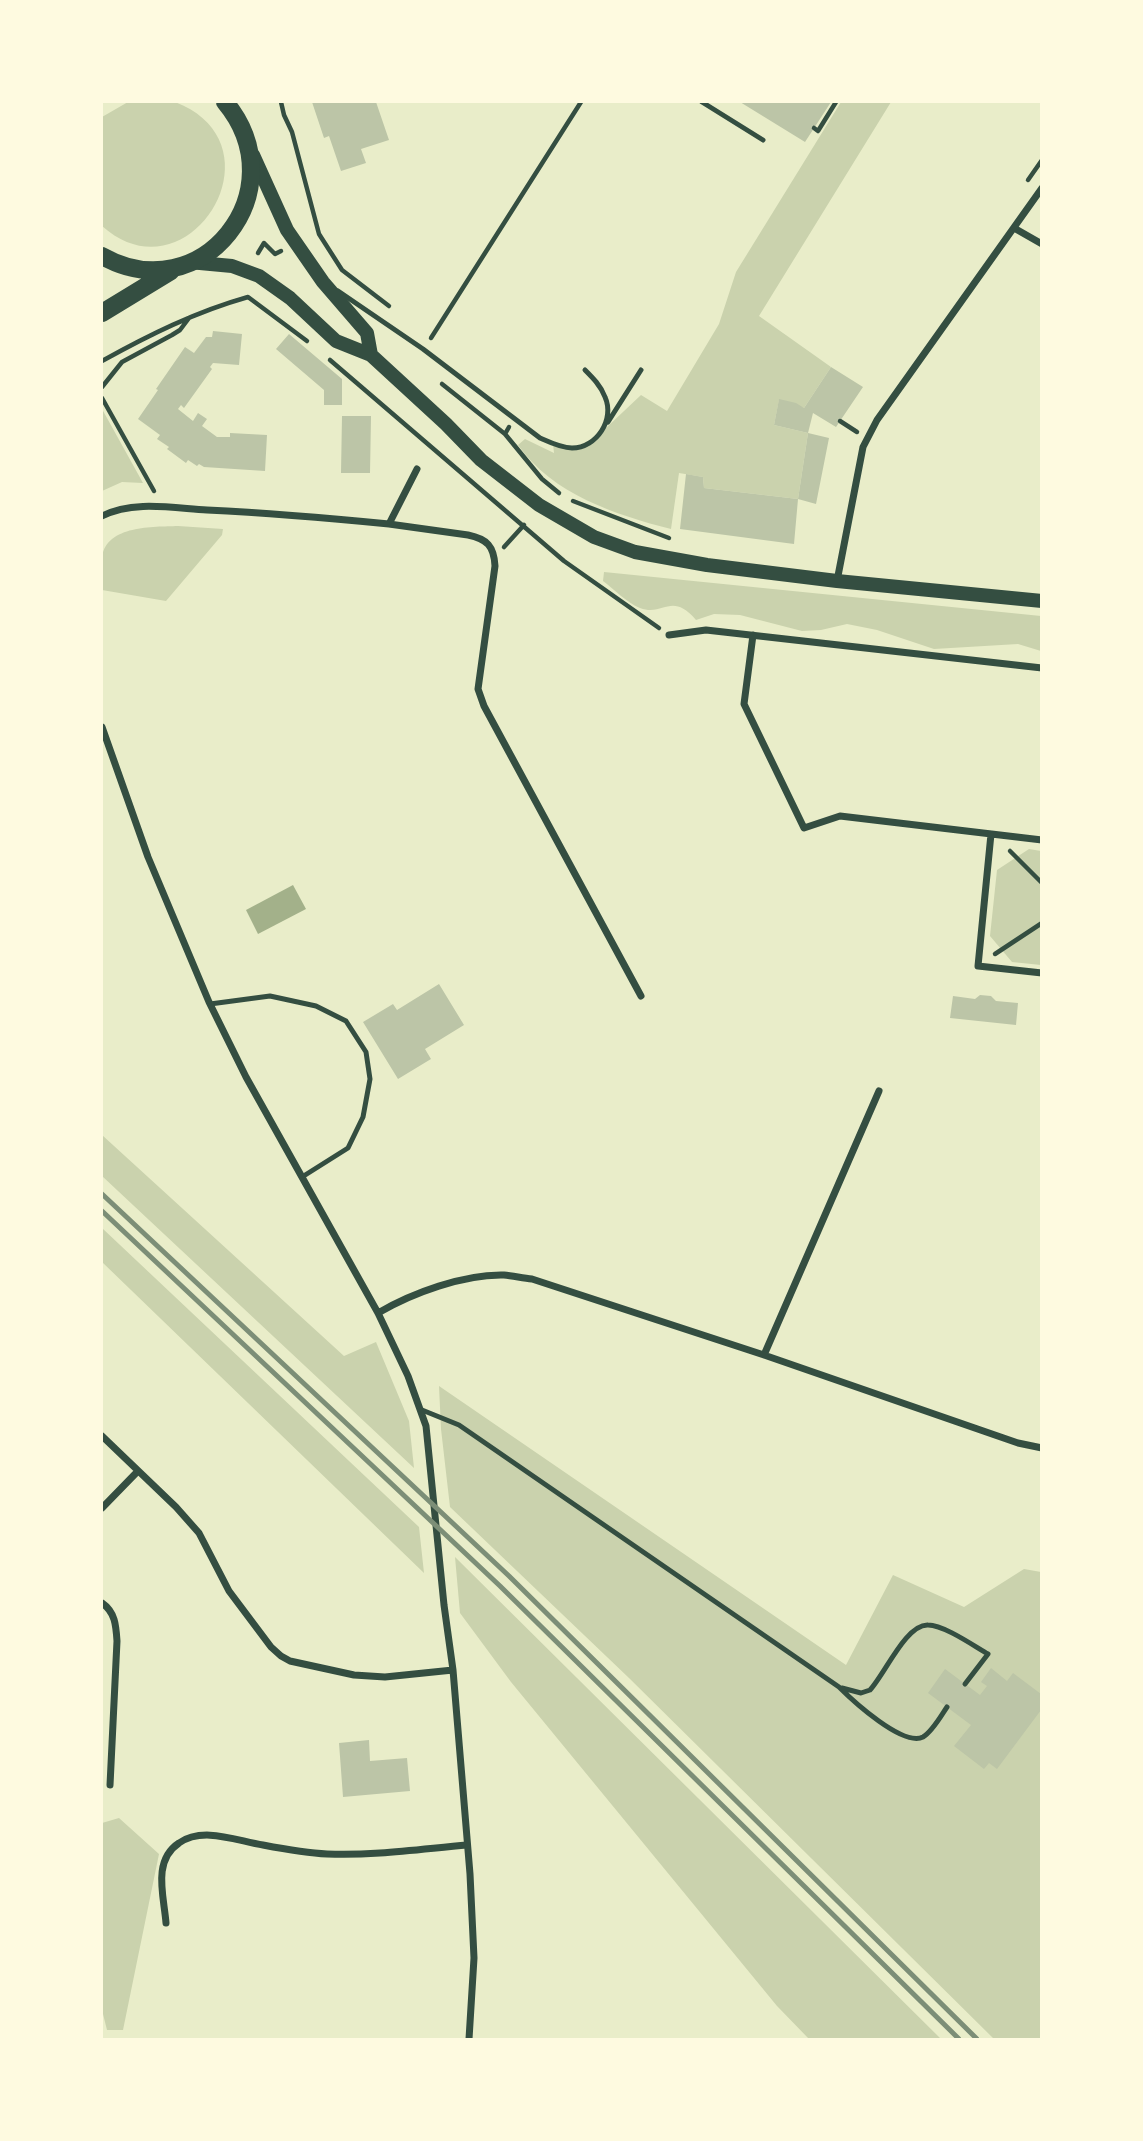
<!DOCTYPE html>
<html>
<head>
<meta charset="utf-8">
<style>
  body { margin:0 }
  #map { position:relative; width:1143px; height:2141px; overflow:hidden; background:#e9edc9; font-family:"Public Sans",sans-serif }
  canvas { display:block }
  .frame { position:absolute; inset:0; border:103px solid #fefae0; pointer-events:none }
</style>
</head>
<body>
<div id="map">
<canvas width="1143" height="2141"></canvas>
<div class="frame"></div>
</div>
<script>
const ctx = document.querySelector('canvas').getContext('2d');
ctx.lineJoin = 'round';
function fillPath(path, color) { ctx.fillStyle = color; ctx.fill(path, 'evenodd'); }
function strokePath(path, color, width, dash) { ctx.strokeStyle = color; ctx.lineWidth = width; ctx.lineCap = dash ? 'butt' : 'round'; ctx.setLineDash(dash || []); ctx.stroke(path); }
fillPath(new Path2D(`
  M 128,102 L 175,102 C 287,145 188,303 102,226 L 102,117 Z
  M 841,102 L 891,102 L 759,316 L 831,367 L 804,408 L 779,400 L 774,425 L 808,433 L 798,499 L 704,488 L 703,477 L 679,473 L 671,529 C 616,515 552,494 518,445 L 525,439 L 554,453 L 553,444 L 572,448 L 589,444 L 641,395 L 667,411 L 719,324 L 736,272 Z
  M 102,409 L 143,483 L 122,482 L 102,491 Z
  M 178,526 L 223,529 L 222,535 L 166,601 L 102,590 C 101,580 100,567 102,557 C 107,525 153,527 178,526 Z
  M 604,572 L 1041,616 L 1041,651 L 1018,644 L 934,649 L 877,630 L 847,624 L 821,630 L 802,631 L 740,615 L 714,614 L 696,620 C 671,591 664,617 640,608 C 627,603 614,589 603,581 Z
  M 1029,849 L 1041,851 L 1041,965 L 1012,962 L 990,936 L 997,870 Z
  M 102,1135 L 344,1356 L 376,1342 L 409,1421 L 414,1468 L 102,1176 Z
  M 102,1228 L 419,1527 L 424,1573 L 102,1262 Z
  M 439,1386 L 846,1665 L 893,1575 L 964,1607 L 1024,1569 L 1041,1572 L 1041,2039 L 994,2039 L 629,1678 L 450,1507 L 441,1429 Z
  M 455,1557 L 941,2039 L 809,2039 L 777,2006 L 511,1682 L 460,1613 Z
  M 119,1818 L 159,1854 L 123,2030 L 107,2030 L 102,2010 L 102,1823 Z`), '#cad2ad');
fillPath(new Path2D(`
  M 293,885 L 306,909 L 258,934 L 246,910 Z`), '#a3b18a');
fillPath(new Path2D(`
  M 312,102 L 376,102 L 389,140 L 361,149 L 366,163 L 341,171 L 329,136 L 324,138 Z
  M 740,102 L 831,102 L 805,142 Z
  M 213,331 L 242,334 L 239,365 L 213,363 L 210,367 L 212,369 L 184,408 L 181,405 L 178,409 L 193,421 L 198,413 L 207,419 L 202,426 L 217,437 L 230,437 L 230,433 L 267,435 L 265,471 L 204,467 L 199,464 L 197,466 L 188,460 L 186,463 L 167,449 L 169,447 L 157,439 L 160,435 L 138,419 L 158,390 L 156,389 L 185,347 L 194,353 L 206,337 L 212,337 Z
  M 289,334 L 342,379 L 342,405 L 324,405 L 324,390 L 276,349 Z
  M 831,367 L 863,387 L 836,427 L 813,413 L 808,433 L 774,425 L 779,399 L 796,403 L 804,408 Z
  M 342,416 L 371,416 L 370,473 L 341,473 Z
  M 808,433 L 829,438 L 816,504 L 798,499 Z
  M 686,474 L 703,477 L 704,488 L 798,499 L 794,544 L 680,529 Z
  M 439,984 L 464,1025 L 425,1049 L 431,1059 L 398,1079 L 363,1022 L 393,1004 L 397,1010 Z
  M 980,995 L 991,996 L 996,1001 L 1018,1003 L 1016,1025 L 950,1018 L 953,996 L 975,999 Z
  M 991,1668 L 1007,1681 L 1013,1673 L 1041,1694 L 1041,1710 L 997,1769 L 989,1763 L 984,1769 L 954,1746 L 971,1725 L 928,1693 L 945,1669 L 980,1695 L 987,1686 L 981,1682 Z
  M 369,1740 L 370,1761 L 407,1758 L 410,1791 L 343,1797 L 339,1743 Z`), '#bcc5a7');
strokePath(new Path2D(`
  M 281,102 L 284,115 L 292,132 L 319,234 L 342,270 L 389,306
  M 814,128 L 818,131 L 836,102
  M 1028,180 L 1042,160
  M 258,253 L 264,243 L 275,254 L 281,251
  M 431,338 L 581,102
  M 330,360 L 564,561 L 659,628
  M 102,361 C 149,335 195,312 248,297 L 307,341
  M 442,384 L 505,434
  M 102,387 L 122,362 L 172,335 L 180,330 L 189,318
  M 102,398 L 154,491
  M 840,421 L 857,432
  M 509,427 L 505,434 L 542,479 L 559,493
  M 573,501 L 669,538
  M 504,547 L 524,525
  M 1010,851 L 1042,883
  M 995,954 L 1042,923`), '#344e41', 4.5);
strokePath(new Path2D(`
  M 702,102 L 763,140
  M 338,291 L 423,349 L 540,438 C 549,442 561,448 572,448 C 597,448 615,419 605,397 C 601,386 593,378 585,370
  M 608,422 L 641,370
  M 210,1004 L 270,996 L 316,1006 L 346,1021 L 366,1052 L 370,1079 L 363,1117 L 348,1148 L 302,1177
  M 422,1410 L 459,1425 L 839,1687 C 853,1701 903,1747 923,1737 C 932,1732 941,1716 947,1707
  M 842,1688 L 861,1693 L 870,1690 C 885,1674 906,1624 928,1625 C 944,1625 974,1646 988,1654 L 965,1684`), '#344e41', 5);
strokePath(new Path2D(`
  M 1014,228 L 1042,244
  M 102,516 C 133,500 173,508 207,510 C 268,513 328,518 389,524 L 417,469
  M 389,524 L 468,535 C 487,539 494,546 495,566 L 478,689 L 484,706 L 641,996
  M 837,581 L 863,447 L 877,420 L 1042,188
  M 669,635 L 706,630 L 1042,668
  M 753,635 L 744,704 L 804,828 L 840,816 L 1042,840
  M 102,727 L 148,857 L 209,1002 L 246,1077 L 378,1313 L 408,1376 L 426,1426 L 444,1605 L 453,1670 L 470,1874 L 474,1958 L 469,2039
  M 991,834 L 978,966 L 1042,973
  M 378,1313 C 412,1293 464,1274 504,1275 C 513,1276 523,1278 532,1279 L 764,1355 L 1018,1443 L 1042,1448
  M 764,1355 L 879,1091
  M 102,1436 L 176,1507 L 199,1533 L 229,1591 L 271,1647 L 281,1656 L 290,1661 L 354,1675 L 385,1677 L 453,1670
  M 102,1508 L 138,1471
  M 102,1603 C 115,1612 116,1625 117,1641 L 110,1785
  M 166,1923 C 164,1896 152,1861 179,1843 C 203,1826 237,1841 263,1845 C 284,1849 305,1853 327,1854 C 373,1856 421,1849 467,1845`), '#344e41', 7);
strokePath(new Path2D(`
  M 253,155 L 287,230 L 323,282 L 367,333 L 371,355
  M 189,262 L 232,266 L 259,276 L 290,298 L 336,341 L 371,355 L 446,424 L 481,460 L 539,505 L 594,537 L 635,552 L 707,565 L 837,581 L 1042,601`), '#344e41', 14);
strokePath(new Path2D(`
  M 102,256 C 201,312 299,191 225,102
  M 102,313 L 171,271`), '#344e41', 18);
strokePath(new Path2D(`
  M 102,1194 L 509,1576 L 977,2039
  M 102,1211 L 500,1586 L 959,2039`), '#7c8e77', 5);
</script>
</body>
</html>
